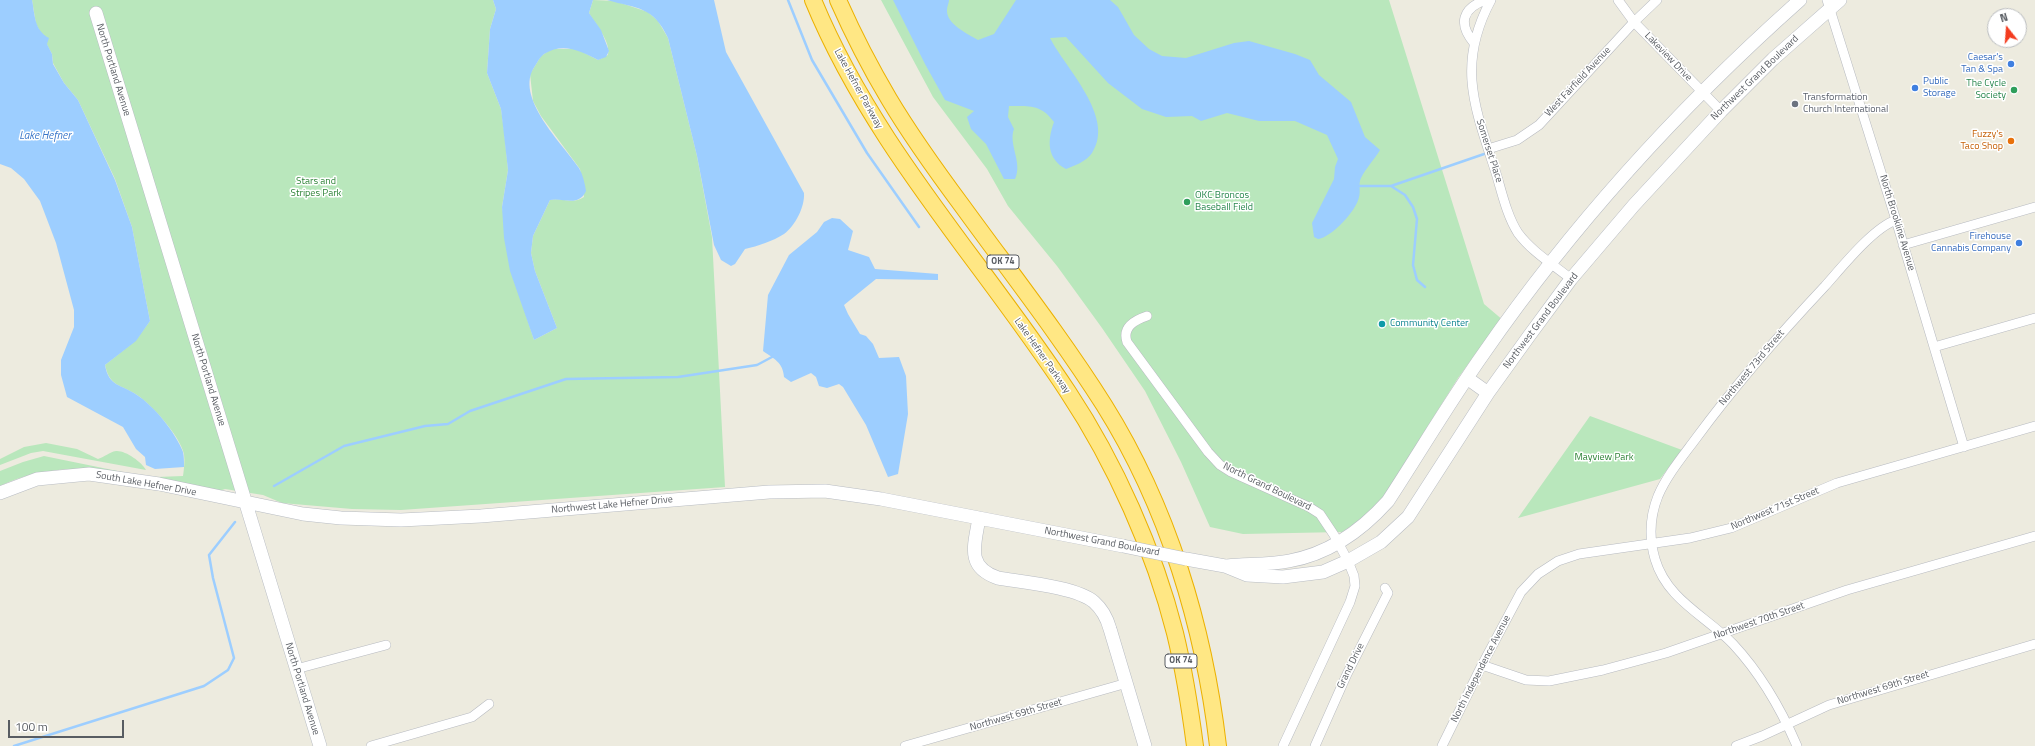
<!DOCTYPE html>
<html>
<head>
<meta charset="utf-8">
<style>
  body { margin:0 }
  #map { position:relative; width:2035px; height:746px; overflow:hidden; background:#edebdf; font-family:"Titillium Web",sans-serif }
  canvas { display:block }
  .north { position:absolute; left:1987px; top:8px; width:40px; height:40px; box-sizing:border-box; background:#fff; border:1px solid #bcbec0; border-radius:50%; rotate:343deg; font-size:11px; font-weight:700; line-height:16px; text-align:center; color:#585c62 }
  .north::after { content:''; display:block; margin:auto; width:14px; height:18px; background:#f33c1f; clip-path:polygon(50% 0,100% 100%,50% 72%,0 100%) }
  .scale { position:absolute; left:8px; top:720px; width:116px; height:18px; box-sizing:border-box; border:2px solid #585c62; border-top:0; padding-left:5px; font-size:12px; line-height:14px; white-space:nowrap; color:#585c62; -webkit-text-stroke:3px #fff; paint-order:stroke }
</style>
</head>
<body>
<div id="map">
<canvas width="2035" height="746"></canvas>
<div class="north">N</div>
<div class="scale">100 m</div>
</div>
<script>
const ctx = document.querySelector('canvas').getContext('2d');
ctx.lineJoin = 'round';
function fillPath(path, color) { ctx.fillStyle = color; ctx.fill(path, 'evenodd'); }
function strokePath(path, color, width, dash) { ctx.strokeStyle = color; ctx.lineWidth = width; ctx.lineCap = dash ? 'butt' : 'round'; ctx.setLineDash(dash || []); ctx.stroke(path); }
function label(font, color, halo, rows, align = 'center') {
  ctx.font = font + ' "Titillium Web",sans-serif'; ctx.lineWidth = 3; ctx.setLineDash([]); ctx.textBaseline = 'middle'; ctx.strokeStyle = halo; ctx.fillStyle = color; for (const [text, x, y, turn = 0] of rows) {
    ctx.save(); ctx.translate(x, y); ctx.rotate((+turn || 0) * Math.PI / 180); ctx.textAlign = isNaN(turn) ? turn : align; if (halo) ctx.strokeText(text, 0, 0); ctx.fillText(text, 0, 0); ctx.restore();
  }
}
fillPath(new Path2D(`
  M 32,0 L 493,0 L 496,9 L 490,29 L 487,73 L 501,109 L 504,130 L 508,170 L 502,207 L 522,303 L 534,340 L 557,328 L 535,271 L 531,253 L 533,236 L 550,200 C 562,197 572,205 584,197 L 580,169 L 541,116 L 533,101 L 530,74 L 541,56 L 551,49 L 577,49 L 598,60 L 608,55 C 611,41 595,24 589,13 L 593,0 L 615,1 L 648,12 L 658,21 L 668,38 L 697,156 L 712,237 L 725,487 L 401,510 L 352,509 L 282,503 L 263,495 L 225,489 L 219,491 L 69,469 C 45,471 22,475 0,486 L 0,471 L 23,462 L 44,456 L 142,476 L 157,477 L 183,476 C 184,469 185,461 184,454 C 180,436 152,405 137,395 C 120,384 110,387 105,365 L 135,341 L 150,321 L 132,227 L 115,179 L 78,100 L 64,83 L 53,63 L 52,54 L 36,24 Z
  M 881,0 L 1389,0 L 1484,304 L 1504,321 L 1479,349 L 1458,378 L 1384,496 L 1362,519 L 1342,532 L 1243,534 L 1210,527 L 1181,462 L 1145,391 L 1102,328 L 1057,266 L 1008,206 L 987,169 L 933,97 Z
  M 1590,416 L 1682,450 L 1660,479 L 1518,518 Z
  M 46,443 L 77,449 L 98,459 C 105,457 109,452 116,451 C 125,450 142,462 146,470 L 43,451 L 31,453 L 0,465 L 0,459 L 24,447 Z`), '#b9e7bc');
fillPath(new Path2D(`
  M 0,0 L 32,0 C 35,15 34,30 49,38 L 47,44 L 52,54 L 53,64 L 64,83 L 78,100 L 115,180 L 132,227 L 150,321 L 136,341 L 105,365 C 109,387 121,384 137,395 C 154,406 176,433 183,452 C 184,456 184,462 184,467 L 155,469 L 146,465 L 145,457 L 136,449 L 123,427 L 67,397 L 61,375 L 61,360 L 74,327 L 74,310 L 56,243 L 40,201 L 24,179 L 11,168 L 0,164 Z
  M 493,0 L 593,0 L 589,13 L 601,30 L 609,51 L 606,57 L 598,60 C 581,51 563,42 544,54 C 540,57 538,61 535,66 C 513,97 563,144 579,168 C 583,175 585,184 586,191 C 578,208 563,197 550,200 L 533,236 L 531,253 L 535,271 L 557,328 L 534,340 L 510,271 L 504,238 L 502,207 L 508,170 L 501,109 L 487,73 L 490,29 L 496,9 Z
  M 607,0 L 714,0 L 726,52 L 804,193 C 805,207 795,226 784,234 C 773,241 758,246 745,249 L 735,264 L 731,266 L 721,260 L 714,245 L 697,156 L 668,38 C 653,6 638,9 607,0 Z
  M 893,0 L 949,0 C 949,3 947,6 947,10 C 946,24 968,34 978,40 L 994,34 L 1016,0 L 1110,0 L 1118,7 L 1134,35 L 1149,49 L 1162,56 L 1186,58 L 1234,43 L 1249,41 L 1295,54 L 1310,60 L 1319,75 L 1351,102 L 1365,137 L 1380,150 C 1374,160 1366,168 1361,178 C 1358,184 1361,191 1359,197 C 1357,210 1331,238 1318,239 L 1314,237 L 1312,223 L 1334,179 L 1335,167 L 1338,159 L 1327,135 L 1295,121 L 1259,121 L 1227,113 L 1201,121 L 1192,116 L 1166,117 L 1142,109 L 1108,83 L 1066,37 L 1050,38 C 1065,68 1116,117 1092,153 C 1087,161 1074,166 1066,169 C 1047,159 1047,141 1054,122 C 1041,104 1029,106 1009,106 L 1008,117 L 1014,129 C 1008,144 1023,163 1015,179 L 1004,179 L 986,144 L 971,129 L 967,117 L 974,111 L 945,100 L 925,64 Z
  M 832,218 L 840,219 L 853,231 L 848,250 L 869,257 L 875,269 L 938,274 L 938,280 L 876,279 L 844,305 L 848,314 L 860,334 L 866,336 L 873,344 L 879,358 L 899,357 L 906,376 L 908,414 L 898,474 L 888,477 L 866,425 L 843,387 L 839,384 L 827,388 L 819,386 L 816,377 L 811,373 L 791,382 L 784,377 C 783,362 774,359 763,351 L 768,295 L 789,255 L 817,232 L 824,222 Z`), '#9dceff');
strokePath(new Path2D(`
  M 788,0 L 812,60 L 867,153 L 919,227
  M 1360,186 L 1391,186 L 1405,195 L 1413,207 L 1417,219 L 1413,265 L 1417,280 L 1425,287
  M 1391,186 L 1487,153
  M 274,486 L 344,446 L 425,426 L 448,424 L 470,411 L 566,379 L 678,377 L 757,365 L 772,357
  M 14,746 L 204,686 L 228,670 L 234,658 L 213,578 L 209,555 L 235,522`), '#9dceff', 2.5);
const street = new Path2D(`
  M 1491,0 C 1456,65 1475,108 1496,173 C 1502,193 1507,216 1518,233 C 1532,252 1554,265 1571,279
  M 1618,0 L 1634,22 L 1721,111
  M 1827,0 L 1896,220 L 1964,447
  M 1474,43 C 1458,24 1462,8 1486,0
  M 1488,149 L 1517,140 L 1539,125 L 1634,22 L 1657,0
  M 1903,245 L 2035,207
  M 1147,316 C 1135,320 1122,327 1127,342 L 1208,452 L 1220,465 L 1231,472 L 1309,507 L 1320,514 L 1334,535 L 1348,561 L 1354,576 L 1355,586 L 1350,602 L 1283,746
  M 1934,347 L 2035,318
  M 1482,665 L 1526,680 L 1549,681 L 1603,670 L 1666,653 L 1847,590 L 2035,536
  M 296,669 L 386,645
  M 371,746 L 472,717 L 489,704
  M 905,746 L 1127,683
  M 1315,746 L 1347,674 L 1388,593 L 1385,588
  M 1442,746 L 1482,665 L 1521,592 L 1538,574 L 1558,561 L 1579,554 L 1690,538 L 1731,528 L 1837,483 L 2035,426
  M 1736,746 L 1762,736 L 1829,705 L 2035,644
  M 1797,746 C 1781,709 1761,674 1733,644 C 1706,616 1667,600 1655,559 C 1649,538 1650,516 1658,496 C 1667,475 1683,456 1697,437 C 1736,384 1780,334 1825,286 C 1842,267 1873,228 1896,220`);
const secondary = new Path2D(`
  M 96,13 L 320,746
  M 1467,378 L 1488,393
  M 0,493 L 37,479 L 89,474 L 159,484 L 303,514 L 341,518 L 401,520 L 481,516 L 769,492 L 825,491 L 881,499 L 1123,546
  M 979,518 C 975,544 965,567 998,578 C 1021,582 1077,587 1094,602 C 1102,609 1107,618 1110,629 L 1145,746
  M 1186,559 L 1225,566 L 1247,575 L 1283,577 L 1323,572 L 1348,561 L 1381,542 L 1408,517 L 1488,393 L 1529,336 L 1571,279 L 1634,205 L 1721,111 L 1773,59 L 1840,0
  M 1227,566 C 1248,564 1269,565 1289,561 C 1328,554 1362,530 1388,501 C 1420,452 1450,401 1484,353 C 1574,223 1682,105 1800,0`);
const highway = new Path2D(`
  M 813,0 C 873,146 982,261 1068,392 C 1115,463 1154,550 1175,633 C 1184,670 1190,708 1195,746
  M 838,0 C 853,34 870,67 889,99 C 911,136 937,172 963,207 C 1011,273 1061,337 1104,405 C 1168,507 1204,627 1218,746`);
strokePath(street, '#b7bac0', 10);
strokePath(secondary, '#b8bcc3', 14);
strokePath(highway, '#ecb100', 18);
strokePath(street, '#fff', 9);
strokePath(secondary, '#fff', 13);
strokePath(highway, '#ffe784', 16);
const secondaryBridge = new Path2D(`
  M 1123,546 L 1186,559`);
strokePath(secondaryBridge, '#b8bcc3', 14, []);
strokePath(secondaryBridge, '#fff', 13);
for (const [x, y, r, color] of [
  [2011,64,4,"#3f7fe0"],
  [1915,88,4,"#3f7fe0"],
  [2014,90,4,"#2e9e5b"],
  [1795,104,4,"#6b7280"],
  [2011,141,4,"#e8710a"],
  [1187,202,4,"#2e9e5b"],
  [2019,243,4,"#3f7fe0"],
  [1382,324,4,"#0f9aa8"]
]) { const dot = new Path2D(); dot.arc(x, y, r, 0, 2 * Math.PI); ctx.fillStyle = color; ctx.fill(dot); strokePath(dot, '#fff', 1.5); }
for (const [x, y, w] of [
  [1003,262,32],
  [1181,661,32]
]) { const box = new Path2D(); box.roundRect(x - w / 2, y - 7, w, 14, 3); ctx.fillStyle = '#fff'; ctx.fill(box); strokePath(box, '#585c62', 1); }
label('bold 9px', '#585c62', null, [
  ["OK 74",1003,262],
  ["OK 74",1181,661]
]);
label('10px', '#585c62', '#fff', [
  ["Lakeview Drive",1668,57,46],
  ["North Portland Avenue",113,70,73],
  ["Northwest Grand Boulevard",1755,78,-44],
  ["West Fairfield Avenue",1578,82,-47],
  ["Lake Hefner Parkway",858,89,61],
  ["Somerset Place",1489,151,72],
  ["North Brookline Avenue",1897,223,73],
  ["Northwest Grand Boulevard",1541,321,-53],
  ["Lake Hefner Parkway",1042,356,55],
  ["Northwest 73rd Street",1752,368,-50],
  ["North Portland Avenue",208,380,73],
  ["South Lake Hefner Drive",146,484,10],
  ["North Grand Boulevard",1267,487,26],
  ["Northwest Lake Hefner Drive",612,505,-5],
  ["Northwest 71st Street",1775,509,-23],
  ["Northwest Grand Boulevard",1102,542,11],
  ["Northwest 70th Street",1759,621,-19],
  ["Grand Drive",1351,666,-64],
  ["North Independence Avenue",1481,669,-63],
  ["Northwest 69th Street",1883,688,-17],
  ["North Portland Avenue",302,689,73],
  ["Northwest 69th Street",1016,715,-16]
]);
label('10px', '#366cbe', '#fff', [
  ["Caesar's",2003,58],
  ["Tan & Spa",2003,70],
  ["Public",1923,82,"left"],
  ["Storage",1923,94,"left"],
  ["Firehouse",2011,237],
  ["Cannabis Company",2011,249]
], 'right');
label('10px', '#27864d', '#fff', [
  ["The Cycle",2006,84],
  ["Society",2006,96],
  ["OKC Broncos",1195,196,"left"],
  ["Baseball Field",1195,208,"left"]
], 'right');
label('10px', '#5b616d', '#fff', [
  ["Transformation",1803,98],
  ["Church International",1803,110]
], 'left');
label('10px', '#c56008', '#fff', [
  ["Fuzzy's",2003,135],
  ["Taco Shop",2003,147]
], 'right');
label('10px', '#2e8337', '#fff', [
  ["Stars and",316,182],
  ["Stripes Park",316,194],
  ["Mayview Park",1604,458]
]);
label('10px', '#0d838f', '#fff', [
  ["Community Center",1390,324]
], 'left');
label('italic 11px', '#3976c9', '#fff', [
  ["Lake Hefner",45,136]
]);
</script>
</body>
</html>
